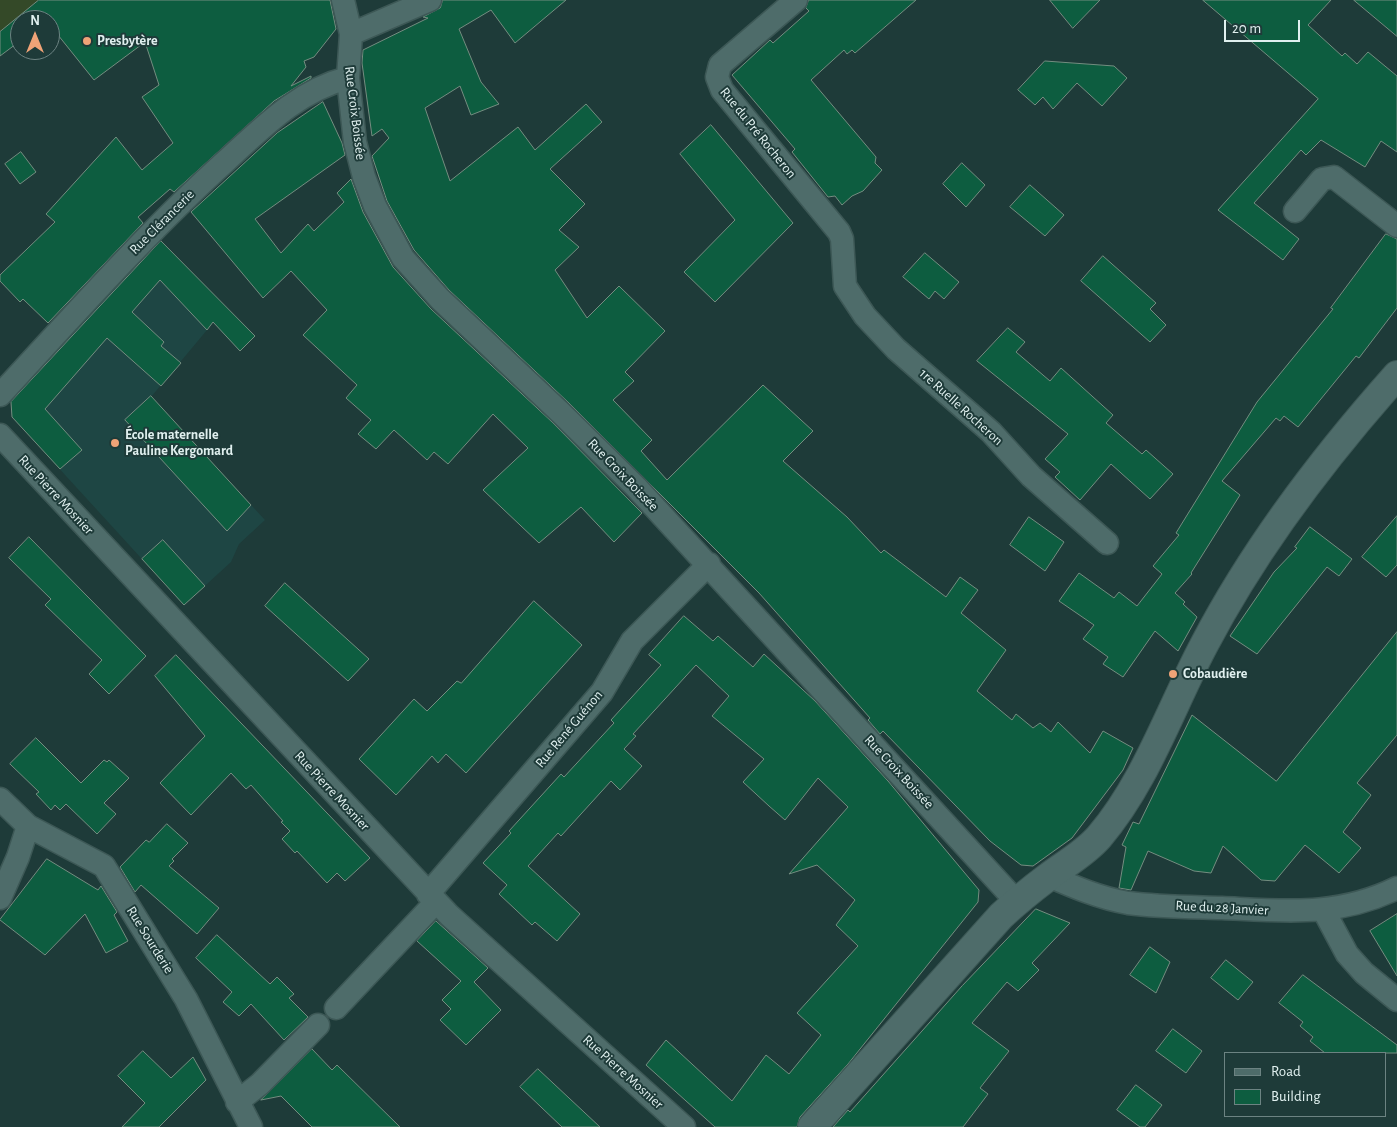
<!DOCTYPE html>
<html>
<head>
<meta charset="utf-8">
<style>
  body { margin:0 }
  #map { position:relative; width:1397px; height:1127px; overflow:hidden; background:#1e3b39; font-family:"Alegreya Sans",sans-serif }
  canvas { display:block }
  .legend { position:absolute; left:1224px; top:1052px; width:162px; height:65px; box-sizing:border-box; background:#1e3b39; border:1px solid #6c8382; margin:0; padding:6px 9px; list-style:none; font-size:15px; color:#e0f0ef }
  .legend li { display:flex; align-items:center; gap:10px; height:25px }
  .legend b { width:25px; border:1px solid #6c8382 }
  .north { position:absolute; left:10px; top:10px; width:50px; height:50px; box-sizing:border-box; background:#1e3b39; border:1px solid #6c8382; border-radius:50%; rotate:0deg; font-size:14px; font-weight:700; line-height:20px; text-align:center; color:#e0f0ef }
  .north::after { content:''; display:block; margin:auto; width:18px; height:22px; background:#efa377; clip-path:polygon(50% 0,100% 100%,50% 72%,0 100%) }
  .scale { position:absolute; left:1224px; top:20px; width:76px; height:22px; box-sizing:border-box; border:2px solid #e0f0ef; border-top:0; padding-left:6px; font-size:15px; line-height:18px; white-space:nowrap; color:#e0f0ef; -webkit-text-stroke:4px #1e3b39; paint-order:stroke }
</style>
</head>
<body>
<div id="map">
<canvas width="1397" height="1127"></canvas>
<ul class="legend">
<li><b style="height:6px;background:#4e6c6a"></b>Road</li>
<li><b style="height:14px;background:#0d5d40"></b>Building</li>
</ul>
<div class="north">N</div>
<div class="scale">20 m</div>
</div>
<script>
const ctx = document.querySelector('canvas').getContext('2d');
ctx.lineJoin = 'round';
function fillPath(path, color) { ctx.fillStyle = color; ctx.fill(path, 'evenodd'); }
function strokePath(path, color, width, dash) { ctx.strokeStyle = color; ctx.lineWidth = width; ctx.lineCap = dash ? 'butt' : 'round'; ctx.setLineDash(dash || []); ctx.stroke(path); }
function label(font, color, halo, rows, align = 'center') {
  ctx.font = font + ' "Alegreya Sans",sans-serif'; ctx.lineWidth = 4; ctx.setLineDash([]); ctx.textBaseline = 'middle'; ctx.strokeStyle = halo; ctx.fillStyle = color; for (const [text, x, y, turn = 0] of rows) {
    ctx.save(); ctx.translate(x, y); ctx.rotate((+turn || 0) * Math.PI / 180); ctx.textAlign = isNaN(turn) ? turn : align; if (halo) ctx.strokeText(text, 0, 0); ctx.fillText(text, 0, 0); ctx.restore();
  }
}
fillPath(new Path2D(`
  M 144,250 L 172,278 L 207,330 L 151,397 L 265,520 L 239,544 L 231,562 L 184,605 L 12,417 L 11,401 Z`), '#1e4644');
fillPath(new Path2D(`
  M 0,0 L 39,0 L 0,32 Z`), '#344928');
const building = new Path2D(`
  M 39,0 L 330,0 L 336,29 L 314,57 L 304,61 L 306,67 L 291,86 L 311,76 L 311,78 L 274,101 L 174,192 L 170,189 L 138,217 L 143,223 L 48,323 L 23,299 L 20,302 L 0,281 L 0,275 L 55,222 L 46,214 L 116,137 L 142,170 L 173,143 L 142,97 L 159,85 L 145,42 L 94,80 L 50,25 L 50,17 L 46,20 L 20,20 L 20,41 L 0,56 L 0,32 Z
  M 443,0 L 566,0 L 515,43 L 491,10 L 459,29 L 481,82 L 499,104 L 471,115 L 460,86 L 425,108 L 450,181 L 518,127 L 535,150 L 586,104 L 602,122 L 550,169 L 585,204 L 559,230 L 579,247 L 555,270 L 587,318 L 619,286 L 665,331 L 625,372 L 634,381 L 613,400 L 652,440 L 641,451 L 667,480 L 763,385 L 813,431 L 783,461 L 847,517 L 881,553 L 884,550 L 946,597 L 960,577 L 978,590 L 961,613 L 1006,650 L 977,691 L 1012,720 L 1016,714 L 1033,728 L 1040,723 L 1051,732 L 1058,722 L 1090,753 L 1103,731 L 1133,748 L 1123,770 L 1072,838 L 1033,866 L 1021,865 L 990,841 L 883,731 L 880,734 L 868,720 L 870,718 L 759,593 L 570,404 L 449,290 L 414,250 L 387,201 L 372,156 L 389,138 L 382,129 L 372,136 L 362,63 L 363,50 L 428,18 L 423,17 L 440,8 Z
  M 809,0 L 916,0 L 855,53 L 852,50 L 847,54 L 844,50 L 811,80 L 876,157 L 875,163 L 882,170 L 863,191 L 852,196 L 842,205 L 835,196 L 828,197 L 792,152 L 795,149 L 732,75 L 770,40 L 773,43 L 809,11 L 806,8 Z
  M 1050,0 L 1100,0 L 1073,28 Z
  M 1203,0 L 1331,0 L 1308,25 L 1342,56 L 1345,53 L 1357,64 L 1368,52 L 1397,76 L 1397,152 L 1381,141 L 1365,167 L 1321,140 L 1306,155 L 1301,150 L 1254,203 L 1299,239 L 1283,260 L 1218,210 L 1318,99 Z
  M 1354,0 L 1397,0 L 1397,36 Z
  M 1045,61 L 1114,66 L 1127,78 L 1102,106 L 1077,83 L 1053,109 L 1043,97 L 1035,105 L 1018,90 Z
  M 323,102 L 342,143 L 345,155 L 255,219 L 281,253 L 308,224 L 314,231 L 344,202 L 337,193 L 351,179 L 363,212 L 393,267 L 431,309 L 552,422 L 642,513 L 614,542 L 581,507 L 539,543 L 483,490 L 528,448 L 493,414 L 448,464 L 434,452 L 427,460 L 394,430 L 376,449 L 358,434 L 371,420 L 346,398 L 357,385 L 303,335 L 327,310 L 291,271 L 263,298 L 191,212 L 277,133 Z
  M 711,125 L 793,223 L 715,302 L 684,272 L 735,220 L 680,154 Z
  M 21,152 L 36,172 L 20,184 L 5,164 Z
  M 962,163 L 985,185 L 966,207 L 943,184 Z
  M 1030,185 L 1064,215 L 1045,236 L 1010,207 Z
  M 1386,234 L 1397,239 L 1397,308 L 1359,358 L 1356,356 L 1298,427 L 1284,416 L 1280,421 L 1276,418 L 1222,481 L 1240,495 L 1191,573 L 1192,574 L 1175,593 L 1185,602 L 1183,604 L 1197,617 L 1178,651 L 1155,631 L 1123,677 L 1103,664 L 1108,657 L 1083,639 L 1094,625 L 1059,601 L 1079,573 L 1114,598 L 1119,592 L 1137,606 L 1162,574 L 1153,566 L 1179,535 L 1176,533 L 1257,402 L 1333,309 L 1331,308 Z
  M 161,241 L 255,336 L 240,351 L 213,322 L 207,330 L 160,280 L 132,312 L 164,342 L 161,346 L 181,363 L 161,386 L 107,338 L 45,409 L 82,450 L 60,469 L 12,417 L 11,402 Z
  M 925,253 L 959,282 L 944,299 L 935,291 L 929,299 L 903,277 Z
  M 1103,256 L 1156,303 L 1150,309 L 1166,325 L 1150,342 L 1081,281 Z
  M 1008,328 L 1025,342 L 1016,352 L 1050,381 L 1061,368 L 1113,415 L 1106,423 L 1142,454 L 1146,450 L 1173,474 L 1150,499 L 1111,464 L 1080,500 L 1055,477 L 1060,472 L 1045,459 L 1068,434 L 977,361 Z
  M 151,396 L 251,505 L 227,531 L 125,420 Z
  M 1397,516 L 1397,565 L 1386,577 L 1362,557 Z
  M 1029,517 L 1064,542 L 1045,571 L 1010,545 Z
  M 1310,527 L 1352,559 L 1339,576 L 1327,567 L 1257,654 L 1230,636 L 1274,572 L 1297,548 L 1295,547 Z
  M 29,537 L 146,656 L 109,694 L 89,674 L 102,660 L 45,605 L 51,599 L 9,558 Z
  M 163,540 L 205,586 L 184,605 L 142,559 Z
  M 285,583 L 369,659 L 348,681 L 265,606 Z
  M 534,601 L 582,645 L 466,773 L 446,754 L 438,763 L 432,756 L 396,795 L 359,759 L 414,699 L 427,711 L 457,681 L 461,683 Z
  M 684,616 L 713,641 L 718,636 L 753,667 L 764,654 L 815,701 L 888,781 L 979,890 L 978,902 L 848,1064 L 800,1117 L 797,1127 L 715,1127 L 646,1065 L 666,1040 L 732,1101 L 766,1055 L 789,1074 L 821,1035 L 797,1013 L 858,946 L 836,925 L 855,900 L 817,865 L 789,874 L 848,807 L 818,778 L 785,820 L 769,806 L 743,782 L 764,759 L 712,716 L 729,696 L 696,665 L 633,734 L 636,736 L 624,749 L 642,766 L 620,790 L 611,781 L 561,836 L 558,833 L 528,866 L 580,914 L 557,941 L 535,922 L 532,925 L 499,894 L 507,885 L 483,863 L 511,833 L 509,831 L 561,774 L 564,777 L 614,723 L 611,720 L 661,665 L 649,655 Z
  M 1397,632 L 1397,735 L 1357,783 L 1371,795 L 1343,832 L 1361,848 L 1339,873 L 1305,845 L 1275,881 L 1261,880 L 1223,846 L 1211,873 L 1194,871 L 1148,851 L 1131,890 L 1119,888 L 1126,847 L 1122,845 L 1133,822 L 1139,824 L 1192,715 L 1276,781 Z
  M 176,655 L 370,858 L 345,881 L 337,873 L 327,883 L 297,851 L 295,853 L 282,839 L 290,831 L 281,822 L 283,821 L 251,785 L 246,789 L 231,773 L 191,815 L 160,783 L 205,736 L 155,676 Z
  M 36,738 L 81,783 L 104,760 L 107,762 L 109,760 L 129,778 L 104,803 L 116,814 L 97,834 L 66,804 L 60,810 L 55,805 L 51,810 L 36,794 L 39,792 L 10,764 Z
  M 167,824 L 188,843 L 172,859 L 174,861 L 169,866 L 219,908 L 197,934 L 141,885 L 135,892 L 120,867 L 146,840 L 149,842 Z
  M 47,859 L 98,890 L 101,886 L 117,912 L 114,915 L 128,941 L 106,953 L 85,914 L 45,955 L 0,920 Z
  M 1036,909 L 1070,923 L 1032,963 L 1039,970 L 1018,991 L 1007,982 L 972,1023 L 1009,1051 L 980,1088 L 988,1094 L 963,1127 L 833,1127 L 848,1110 L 850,1112 L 962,986 Z
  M 1397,914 L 1397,976 L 1370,931 Z
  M 436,921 L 488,968 L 474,982 L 501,1010 L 466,1045 L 440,1020 L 451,1009 L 442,1000 L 461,981 L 417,941 Z
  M 217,935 L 270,984 L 277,977 L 294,994 L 289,998 L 308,1017 L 284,1040 L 251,1004 L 239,1016 L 223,1002 L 232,992 L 196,958 Z
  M 1150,947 L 1170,962 L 1156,993 L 1130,975 Z
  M 1226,960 L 1253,982 L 1238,1000 L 1211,978 Z
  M 1303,975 L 1397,1045 L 1397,1053 L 1325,1053 L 1310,1041 L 1313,1037 L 1300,1026 L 1303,1022 L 1279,1003 Z
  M 1173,1029 L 1202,1051 L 1186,1073 L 1156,1051 Z
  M 312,1049 L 332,1070 L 337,1065 L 400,1127 L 312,1127 L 281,1096 L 261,1100 Z
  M 143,1051 L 171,1078 L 193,1057 L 206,1080 L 159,1127 L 122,1127 L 145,1103 L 118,1076 Z
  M 538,1069 L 600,1127 L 562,1127 L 520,1087 Z
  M 1136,1085 L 1162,1105 L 1145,1127 L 1140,1127 L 1117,1110 Z`);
fillPath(building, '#0d5d40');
strokePath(building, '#748d80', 1);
const minor = new Path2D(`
  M 343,0 L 351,34 L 348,78 L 355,142 L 364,177 L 375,206 L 403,258 L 440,299 L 561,413 L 636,487 L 1016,901
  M 796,0 L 720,65 L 717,77 L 722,90 L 839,232 L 842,239 L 845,286 L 865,316 L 896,349 L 991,432 L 1031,476 L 1107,543
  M 351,34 L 430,0
  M 1295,211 L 1322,179 L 1334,177 L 1397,226
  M 0,395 C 74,315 146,233 227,160 C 263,127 299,90 348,78
  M 0,435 L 449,915 L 684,1127
  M 0,799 L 28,826 L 104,866 L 186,999 L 251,1127
  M 1049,876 C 1074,887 1100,898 1128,903 C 1159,907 1191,907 1222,908 C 1286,911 1338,917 1397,888
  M 428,894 L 602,692 L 632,641 L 709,564
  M 0,898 L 18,857 L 28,826
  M 1324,911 L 1347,954 L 1364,973 L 1397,1000
  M 336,1008 L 436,902
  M 237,1102 L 260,1084 L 318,1025`);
const tertiary = new Path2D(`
  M 812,1127 L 1001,916 C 1016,902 1032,889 1048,877 C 1065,864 1084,854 1099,837 C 1146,782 1170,709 1204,645 C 1255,547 1324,457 1397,375`);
strokePath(minor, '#3d5856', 25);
strokePath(tertiary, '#3d5856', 30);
strokePath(minor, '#4e6c6a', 22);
strokePath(tertiary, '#4e6c6a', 28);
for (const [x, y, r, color] of [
  [87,41,5,"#efa377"],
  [115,443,5,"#efa377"],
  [1173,674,5,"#efa377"]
]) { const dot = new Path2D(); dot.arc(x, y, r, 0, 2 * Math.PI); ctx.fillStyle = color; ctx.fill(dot); strokePath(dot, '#1e3b39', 2); }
label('bold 14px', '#e0f0ef', '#1e3b39', [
  ["Presbytère",97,41],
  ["École maternelle",125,435],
  ["Pauline Kergomard",125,451],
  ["Cobaudière",1183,674]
], 'left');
label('14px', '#e0f0ef', '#1e3b39', [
  ["Rue Croix Boissée",355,113,83],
  ["Rue du Pré Rocheron",758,133,51],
  ["Rue Clérancerie",162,222,-45],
  ["1re Ruelle Rocheron",961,407,42],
  ["Rue Croix Boissée",623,475,46],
  ["Rue Pierre Mosnier",56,495,47],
  ["Rue René Guénon",569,729,-50],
  ["Rue Croix Boissée",899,772,47],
  ["Rue Pierre Mosnier",332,791,47],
  ["Rue du 28 Janvier",1222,908,3],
  ["Rue Sourderie",150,940,58],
  ["Rue Pierre Mosnier",623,1072,42]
]);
</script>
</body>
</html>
